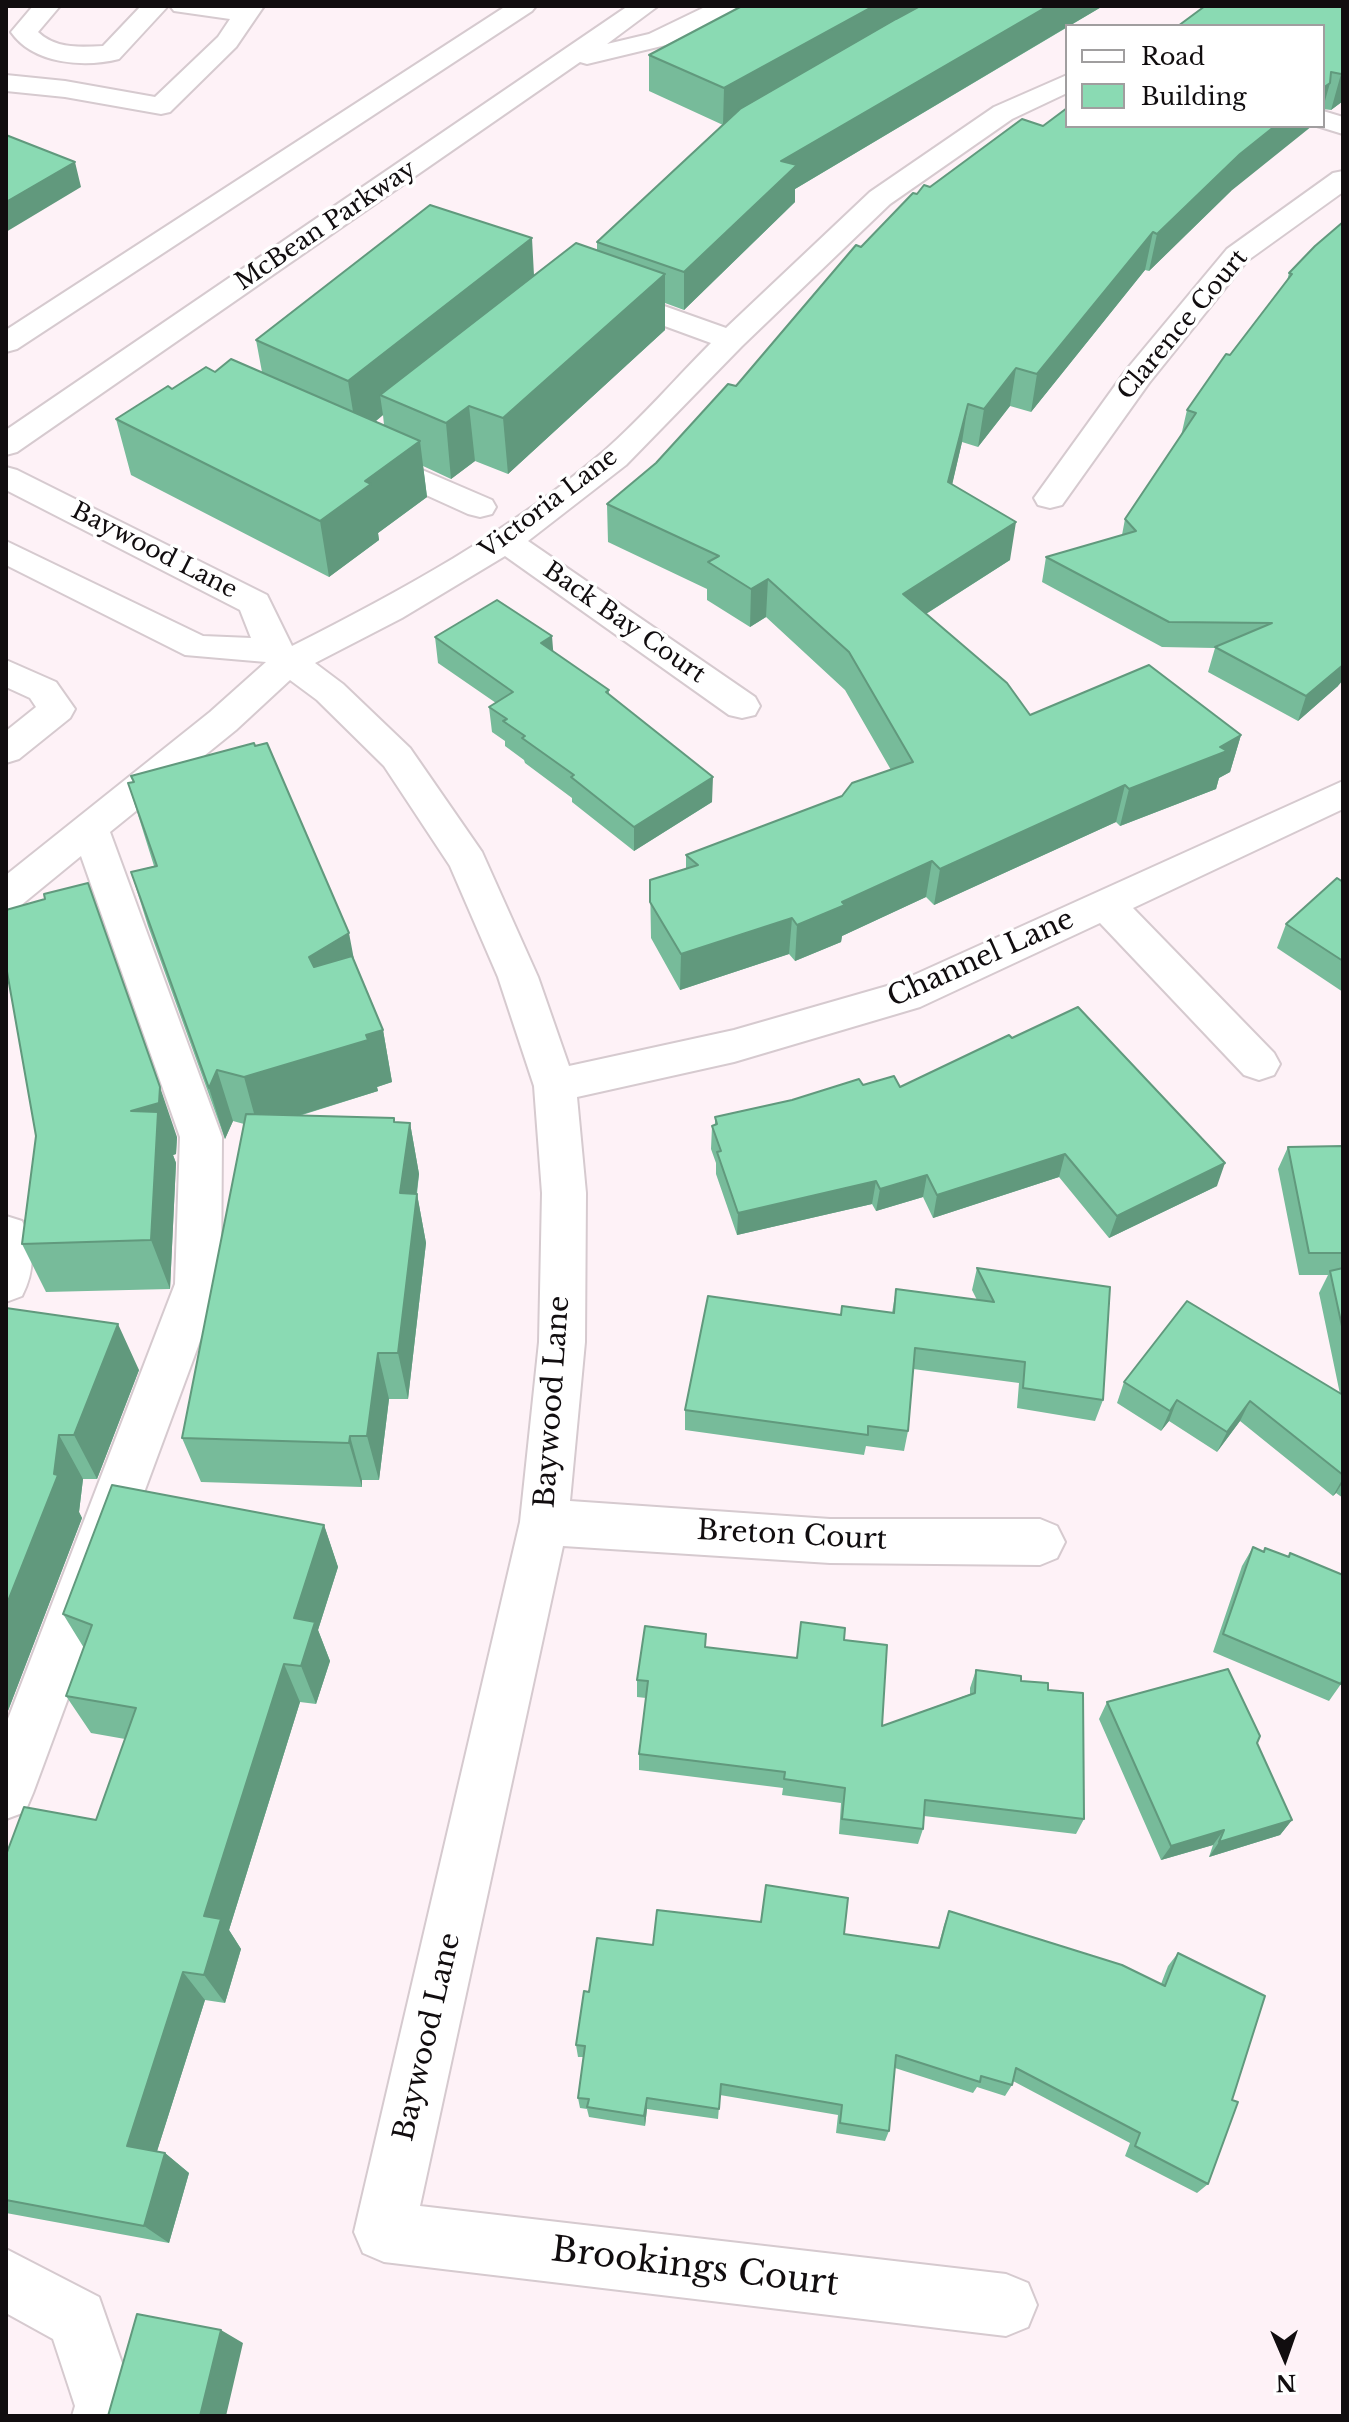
<!DOCTYPE html>
<html>
<head>
<meta charset="utf-8">
<style>
  body { margin:0 }
  #map { position:relative; width:1349px; height:2422px; overflow:hidden; background:#fef2f7; font-family:"Libre Baskerville",serif }
  canvas { display:block }
  .frame { position:absolute; inset:0; border:8px solid #110d0f; pointer-events:none }
  .legend { position:absolute; left:1065px; top:24px; width:260px; height:104px; box-sizing:border-box; background:#fff; border:2px solid #a09e9f; margin:0; padding:10px 14px; list-style:none; font-size:24px; color:#110d0f }
  .legend li { display:flex; align-items:center; gap:16px; height:40px }
  .legend b { width:40px; border:2px solid #a09e9f }
  .north { position:absolute; left:1245px; top:2318px; width:80px; height:80px; -webkit-text-stroke:6px #fff; paint-order:stroke; rotate:178deg; font-size:22px; font-weight:700; line-height:32px; text-align:center; color:#110d0f }
  .north::after { content:''; display:block; margin:auto; width:28px; height:36px; background:#110d0f; clip-path:polygon(50% 0,100% 100%,50% 72%,0 100%) }
</style>
</head>
<body>
<div id="map">
<canvas width="1349" height="2422"></canvas>
<div class="frame"></div>
<ul class="legend">
<li><b style="height:10px;background:#fff"></b>Road</li>
<li><b style="height:22px;background:#8adab3"></b>Building</li>
</ul>
<div class="north">N</div>
</div>
<script>
const ctx = document.querySelector('canvas').getContext('2d');
ctx.lineJoin = 'round';
function strokePath(path, color, width, dash) { ctx.strokeStyle = color; ctx.lineWidth = width; ctx.lineCap = dash ? 'butt' : 'round'; ctx.setLineDash(dash || []); ctx.stroke(path); }
function fillPath(path, color) { ctx.fillStyle = color; ctx.fill(path, 'evenodd'); }
function label(font, color, halo, rows, align = 'center') {
  ctx.font = font + ' "Libre Baskerville",serif'; ctx.lineWidth = 7; ctx.setLineDash([]); ctx.textBaseline = 'middle'; ctx.strokeStyle = halo; ctx.fillStyle = color; for (const [text, x, y, turn = 0] of rows) {
    ctx.save(); ctx.translate(x, y); ctx.rotate((+turn || 0) * Math.PI / 180); ctx.textAlign = isNaN(turn) ? turn : align; if (halo) ctx.strokeText(text, 0, 0); ctx.fillText(text, 0, 0); ctx.restore();
  }
}
const minor = new Path2D(`
  M 33,6 L 60,6 L 38,32 C 56,49 79,47 103,46 L 141,6 L 168,6 L 119,59 C 84,68 33,64 11,32 Z
  M 170,6 L 264,6 L 236,47 L 170,112 L 161,114 L 65,97 L 6,91 L 6,75 L 65,81 L 155,97 L 218,37 L 230,19 L 174,11 Z
  M 1067,75 L 1067,93 L 1012,119 L 890,204 L 742,346 L 626,465 L 528,541 L 755,697 L 760,706 L 755,715 L 742,718 L 729,715 L 505,556 L 402,618 L 315,663 L 343,684 L 410,748 L 482,852 L 538,977 L 569,1066 L 734,1030 L 894,984 L 1343,781 L 1343,809 L 1133,908 L 1274,1053 L 1280,1064 L 1274,1075 L 1259,1080 L 1244,1075 L 1100,923 L 920,1007 L 734,1062 L 577,1097 L 586,1193 L 585,1342 L 570,1501 L 830,1519 L 1040,1519 L 1057,1526 L 1065,1542 L 1057,1558 L 1040,1565 L 830,1563 L 563,1546 L 420,2206 L 1006,2274 L 1028,2283 L 1037,2305 L 1028,2327 L 1006,2336 L 384,2262 L 363,2253 L 354,2232 L 520,1522 L 539,1342 L 542,1193 L 534,1086 L 498,977 L 450,866 L 384,766 L 317,700 L 290,680 L 236,730 L 110,832 L 222,1137 L 221,1284 L 33,1793 L 25,1812 L 6,1819 L 6,1724 L 175,1284 L 180,1137 L 81,856 L 20,906 L 6,910 L 6,875 L 210,712 L 266,662 L 185,655 L 6,565 L 6,541 L 203,636 L 251,638 L 240,610 L 6,490 L 6,467 L 17,470 L 267,595 L 292,646 C 401,591 509,532 603,452 C 641,419 675,379 711,343 L 599,302 L 594,296 L 599,290 L 609,287 L 619,290 L 726,328 L 870,192 L 994,107 Z
  M 1323,111 L 1343,117 L 1343,134 L 1317,126 L 1323,126 Z
  M 1343,171 L 1343,192 L 1247,261 L 1149,383 L 1062,505 L 1050,508 L 1038,505 L 1034,498 L 1127,369 L 1227,249 L 1333,173 Z
  M 371,448 L 492,500 L 496,507 L 492,514 L 480,517 L 468,514 L 360,465 L 355,458 L 360,451 Z
  M 6,660 L 56,682 L 75,709 L 70,718 L 19,759 L 6,763 L 6,731 L 36,707 L 30,698 L 6,687 Z
  M 6,1216 L 22,1221 C 35,1247 35,1271 22,1296 L 6,1302 Z
  M 6,2249 L 99,2297 L 137,2406 L 134,2416 L 72,2416 L 75,2406 L 53,2339 L 6,2313 Z`);
const major = new Path2D(`
  M 506,6 L 536,6 L 532,11 L 17,349 L 6,352 L 6,330 Z
  M 628,6 L 658,6 L 607,44 L 649,34 L 707,6 L 740,6 L 736,11 L 666,45 L 587,64 L 580,62 L 17,452 L 6,455 L 6,430 Z`);
strokePath(minor, '#d6cacf', 4);
strokePath(major, '#d6cacf', 4);
fillPath(minor, '#fff');
fillPath(major, '#fff');
fillPath(new Path2D(`
  M 742,6 L 1103,6 L 795,189 L 795,202 L 684,310 L 665,303 L 665,330 L 508,474 L 475,461 L 451,479 L 423,466 L 427,497 L 378,533 L 379,540 L 329,577 L 131,475 L 116,419 L 172,389 L 215,372 L 262,372 L 256,340 L 534,275 L 597,251 L 597,242 L 723,125 L 649,91 L 649,55 ZM 383,415 L 384,425 L 375,422 Z
  M 1343,6 L 1343,101 L 1331,110 L 1323,109 L 1323,26 Z
  M 1043,126 L 1231,191 L 1149,271 L 1145,270 L 1031,412 L 1010,406 L 978,447 L 962,442 L 952,484 L 1010,560 L 926,614 L 1030,715 L 1241,735 L 1230,772 L 1219,778 L 1216,789 L 1120,826 L 1116,822 L 934,905 L 926,897 L 842,936 L 841,942 L 795,961 L 789,954 L 680,990 L 651,938 L 650,880 L 686,869 L 686,855 L 842,796 L 891,770 L 845,690 L 766,617 L 750,627 L 707,600 L 707,589 L 608,542 L 607,504 L 656,463 L 736,386 L 861,247 L 917,194 Z
  M 1315,246 L 1338,686 L 1298,721 L 1208,672 L 1215,648 L 1162,647 L 1042,582 L 1046,557 L 1122,535 L 1125,519 L 1181,436 L 1187,410 L 1287,281 L 1289,273 Z
  M 435,637 L 553,652 L 609,690 L 609,695 L 712,802 L 634,851 L 572,802 L 572,798 L 525,763 L 524,760 L 505,746 L 505,741 L 492,732 L 489,707 L 496,703 L 438,663 Z
  M 128,783 L 354,961 L 383,1030 L 392,1082 L 377,1087 L 378,1091 L 299,1116 L 394,1118 L 395,1122 L 410,1123 L 419,1174 L 417,1194 L 426,1243 L 408,1399 L 389,1399 L 379,1480 L 362,1480 L 362,1487 L 201,1482 L 182,1438 L 244,1124 L 233,1121 L 225,1139 L 148,926 L 131,872 L 154,866 Z
  M 1343,882 L 1343,992 L 1277,948 L 1286,924 Z
  M 1012,1038 L 1217,1186 L 1109,1238 L 1059,1177 L 933,1218 L 923,1197 L 876,1211 L 872,1204 L 737,1235 L 716,1174 L 716,1163 L 711,1149 L 712,1126 L 715,1125 L 715,1117 L 863,1085 L 900,1087 Z
  M 177,1137 L 176,1154 L 173,1155 L 176,1163 L 170,1289 L 46,1292 L 22,1244 Z
  M 1343,1146 L 1343,1498 L 1336,1493 L 1333,1496 L 1240,1421 L 1217,1452 L 1169,1421 L 1161,1431 L 1117,1403 L 1124,1382 L 1340,1394 L 1319,1293 L 1328,1275 L 1299,1275 L 1278,1169 L 1288,1147 Z
  M 977,1268 L 1103,1400 L 1095,1421 L 1017,1408 L 1019,1383 L 913,1369 L 908,1431 L 904,1451 L 866,1446 L 864,1455 L 685,1430 L 685,1410 L 841,1315 L 892,1313 L 896,1289 L 977,1300 L 972,1290 Z
  M 6,1308 L 139,1370 L 97,1479 L 83,1479 L 79,1512 L 82,1518 L 6,1716 Z
  M 324,1525 L 338,1567 L 318,1630 L 330,1661 L 316,1704 L 300,1702 L 229,1930 L 241,1949 L 225,2003 L 205,2000 L 157,2151 L 165,2153 L 189,2173 L 169,2243 L 6,2213 L 6,1855 L 96,1820 L 125,1739 L 91,1733 L 66,1696 L 84,1648 L 63,1614 Z
  M 1253,1547 L 1263,1552 L 1288,1556 L 1290,1553 L 1341,1684 L 1329,1701 L 1213,1652 L 1242,1566 Z
  M 706,1634 L 706,1647 L 796,1658 L 844,1640 L 882,1726 L 970,1694 L 970,1688 L 976,1670 L 1021,1681 L 1048,1690 L 1084,1819 L 1076,1834 L 924,1816 L 923,1829 L 918,1844 L 839,1834 L 841,1803 L 782,1795 L 783,1788 L 639,1770 L 639,1754 L 646,1698 L 637,1697 L 637,1680 Z
  M 1107,1702 L 1257,1743 L 1292,1820 L 1280,1835 L 1209,1857 L 1213,1845 L 1161,1860 L 1099,1719 Z
  M 949,1911 L 1161,1984 L 1168,1966 L 1178,1953 L 1232,2100 L 1208,2184 L 1197,2193 L 1125,2156 L 1130,2143 L 1013,2081 L 1012,2085 L 1005,2096 L 977,2087 L 973,2093 L 895,2068 L 889,2131 L 885,2141 L 836,2133 L 838,2115 L 720,2095 L 718,2119 L 647,2109 L 645,2126 L 589,2117 L 587,2109 L 580,2108 L 578,2098 L 584,2057 L 578,2057 L 576,2045 L 589,1992 L 653,1945 L 844,1934 L 938,1948 L 944,1925 Z`), '#77bb9a');
fillPath(new Path2D(`
  M 874,6 L 936,6 L 723,125 L 724,88 Z
  M 1048,6 L 1103,6 L 1069,26 L 1067,26 L 1067,27 L 795,189 L 795,202 L 684,310 L 684,272 L 781,161 Z
  M 1343,72 L 1343,101 L 1331,110 L 1341,74 Z
  M 1330,83 L 1323,108 L 1323,88 Z
  M 1275,126 L 1312,126 L 1231,191 L 1149,271 L 1157,234 L 1240,154 Z
  M 75,162 L 81,187 L 6,232 L 6,202 Z
  M 1153,232 L 1145,270 L 1031,412 L 1037,374 Z
  M 532,238 L 535,294 L 380,395 L 383,415 L 357,436 L 348,381 Z
  M 665,274 L 665,330 L 508,474 L 503,418 Z
  M 1016,368 L 1010,406 L 978,447 L 984,409 Z
  M 968,404 L 962,442 L 944,520 L 948,482 Z
  M 469,406 L 475,461 L 451,479 L 446,423 Z
  M 420,441 L 427,497 L 378,533 L 379,540 L 329,577 L 320,521 L 365,481 Z
  M 1016,522 L 1010,560 L 899,631 L 903,594 Z
  M 768,579 L 766,617 L 750,627 L 751,589 Z
  M 552,636 L 554,661 L 541,643 Z
  M 1343,665 L 1343,680 L 1338,686 L 1298,721 L 1306,696 Z
  M 1241,735 L 1230,772 L 1219,778 L 1216,789 L 1120,826 L 1129,789 L 1220,747 Z
  M 713,777 L 712,802 L 634,851 L 634,827 Z
  M 1125,785 L 1116,822 L 934,905 L 940,869 Z
  M 932,861 L 926,897 L 842,936 L 841,942 L 795,961 L 797,925 L 842,902 Z
  M 792,918 L 789,954 L 680,990 L 681,954 Z
  M 349,933 L 359,986 L 321,1010 L 309,957 Z
  M 383,1030 L 392,1082 L 377,1087 L 378,1091 L 258,1128 L 244,1077 Z
  M 217,1070 L 233,1121 L 225,1139 L 209,1088 Z
  M 160,1087 L 177,1137 L 176,1154 L 173,1155 L 176,1163 L 170,1289 L 151,1240 L 131,1111 Z
  M 394,1118 L 404,1169 L 410,1123 L 419,1174 L 410,1242 L 400,1193 Z
  M 1065,1154 L 1059,1177 L 933,1218 L 937,1195 Z
  M 1225,1163 L 1217,1186 L 1109,1238 L 1117,1216 Z
  M 927,1175 L 923,1197 L 876,1211 L 880,1189 Z
  M 876,1181 L 872,1204 L 737,1235 L 738,1213 Z
  M 417,1194 L 426,1243 L 408,1399 L 398,1353 Z
  M 118,1324 L 139,1370 L 97,1479 L 74,1435 Z
  M 378,1353 L 389,1399 L 379,1480 L 367,1436 Z
  M 1177,1400 L 1169,1421 L 1161,1431 L 1170,1411 Z
  M 1250,1401 L 1240,1421 L 1217,1452 L 1227,1432 Z
  M 59,1435 L 83,1479 L 79,1512 L 82,1518 L 6,1716 L 6,1606 L 54,1474 Z
  M 350,1436 L 362,1480 L 362,1487 L 349,1443 Z
  M 1343,1478 L 1343,1482 L 1336,1493 L 1333,1496 Z
  M 324,1525 L 338,1567 L 318,1630 L 330,1661 L 316,1704 L 301,1666 L 294,1618 Z
  M 284,1664 L 300,1702 L 229,1930 L 241,1949 L 225,2003 L 204,1975 L 204,1916 Z
  M 1292,1820 L 1280,1835 L 1209,1857 L 1219,1842 Z
  M 1224,1830 L 1213,1845 L 1161,1860 L 1171,1846 Z
  M 183,1972 L 205,2000 L 152,2167 L 127,2146 Z
  M 647,2098 L 647,2109 L 645,2126 L 644,2116 Z
  M 165,2153 L 189,2173 L 169,2243 L 144,2226 Z
  M 221,2330 L 243,2343 L 226,2416 L 200,2416 Z`), '#61997d');
const building = new Path2D(`
  M 742,6 L 874,6 L 724,88 L 649,55 Z
  M 920,6 L 1048,6 L 781,161 L 797,165 L 684,272 L 597,242 L 740,109 L 896,19 Z
  M 1205,6 L 1343,6 L 1343,72 L 1341,74 L 1331,72 L 1330,83 L 1323,88 L 1323,26 L 1178,26 Z
  M 1067,108 L 1067,126 L 1275,126 L 1240,154 L 1157,234 L 1153,232 L 1037,374 L 1016,368 L 984,409 L 968,404 L 948,482 L 1016,522 L 903,594 L 1007,683 L 1030,715 L 1149,665 L 1241,735 L 1220,747 L 1227,751 L 1129,789 L 1125,785 L 940,869 L 932,861 L 842,902 L 845,905 L 797,925 L 792,918 L 681,954 L 650,902 L 650,880 L 698,865 L 686,855 L 842,796 L 852,783 L 913,762 L 849,652 L 768,579 L 751,589 L 708,562 L 719,556 L 607,504 L 656,463 L 728,384 L 736,386 L 856,245 L 861,247 L 913,193 L 917,194 L 924,185 L 930,187 L 1022,119 L 1043,126 Z
  M 6,135 L 75,162 L 6,202 Z
  M 430,205 L 532,238 L 348,381 L 256,340 Z
  M 1343,222 L 1343,665 L 1306,696 L 1215,647 L 1272,623 L 1169,622 L 1046,557 L 1136,531 L 1125,519 L 1196,413 L 1187,410 L 1226,354 L 1230,355 L 1292,274 L 1289,273 L 1315,246 Z
  M 576,243 L 665,274 L 503,418 L 469,406 L 446,423 L 380,395 Z
  M 231,359 L 420,441 L 365,481 L 371,484 L 320,521 L 116,419 L 168,386 L 172,389 L 206,367 L 215,372 Z
  M 497,600 L 552,636 L 541,643 L 609,690 L 606,692 L 713,777 L 634,827 L 571,777 L 574,775 L 522,738 L 525,736 L 503,721 L 507,719 L 489,707 L 513,692 L 435,637 Z
  M 254,743 L 255,746 L 267,743 L 349,933 L 309,957 L 314,967 L 352,956 L 383,1030 L 366,1035 L 368,1040 L 244,1077 L 217,1070 L 209,1088 L 131,872 L 157,866 L 128,783 L 134,782 L 131,776 Z
  M 1337,878 L 1343,882 L 1343,961 L 1286,924 Z
  M 88,883 L 160,1087 L 159,1103 L 131,1111 L 158,1112 L 151,1240 L 22,1244 L 36,1136 L 6,966 L 6,910 L 45,899 L 44,894 Z
  M 1078,1007 L 1225,1163 L 1117,1216 L 1065,1154 L 937,1195 L 927,1175 L 880,1189 L 876,1181 L 738,1213 L 717,1152 L 721,1151 L 712,1126 L 717,1124 L 715,1117 L 792,1100 L 859,1079 L 863,1085 L 894,1076 L 900,1087 L 1009,1035 L 1012,1038 Z
  M 246,1114 L 394,1118 L 394,1122 L 410,1123 L 400,1193 L 417,1194 L 398,1353 L 378,1353 L 367,1436 L 350,1436 L 349,1443 L 182,1438 Z
  M 1343,1146 L 1343,1253 L 1309,1253 L 1288,1147 Z
  M 977,1268 L 1110,1287 L 1103,1400 L 1023,1388 L 1025,1362 L 915,1348 L 908,1431 L 868,1426 L 868,1435 L 685,1410 L 708,1296 L 841,1315 L 842,1306 L 894,1313 L 896,1289 L 994,1302 Z
  M 1343,1268 L 1343,1331 L 1330,1271 Z
  M 1187,1301 L 1343,1395 L 1343,1475 L 1250,1401 L 1227,1432 L 1177,1400 L 1170,1411 L 1124,1382 Z
  M 6,1308 L 118,1324 L 74,1435 L 59,1435 L 54,1474 L 58,1475 L 6,1606 Z
  M 112,1485 L 324,1525 L 294,1618 L 315,1622 L 301,1666 L 284,1664 L 204,1916 L 221,1919 L 204,1975 L 183,1972 L 127,2146 L 165,2153 L 144,2226 L 6,2200 L 6,1855 L 24,1807 L 96,1820 L 136,1708 L 66,1696 L 92,1625 L 63,1614 Z
  M 1253,1547 L 1264,1552 L 1265,1548 L 1289,1557 L 1290,1553 L 1343,1575 L 1343,1677 L 1341,1684 L 1223,1634 Z
  M 801,1622 L 845,1628 L 844,1640 L 887,1645 L 882,1726 L 975,1693 L 976,1670 L 1021,1676 L 1021,1681 L 1048,1683 L 1048,1690 L 1083,1693 L 1084,1819 L 925,1800 L 923,1829 L 842,1819 L 845,1788 L 784,1779 L 785,1772 L 639,1754 L 648,1681 L 637,1680 L 645,1626 L 706,1634 L 705,1647 L 797,1658 Z
  M 1228,1669 L 1260,1736 L 1257,1743 L 1292,1820 L 1219,1842 L 1224,1830 L 1171,1846 L 1107,1702 Z
  M 766,1885 L 848,1898 L 844,1934 L 939,1948 L 949,1911 L 1122,1965 L 1165,1986 L 1178,1953 L 1265,1996 L 1232,2100 L 1238,2102 L 1208,2184 L 1135,2146 L 1140,2133 L 1016,2068 L 1012,2085 L 981,2076 L 980,2082 L 896,2055 L 889,2131 L 840,2123 L 842,2105 L 721,2084 L 719,2109 L 647,2098 L 644,2116 L 587,2107 L 589,2099 L 578,2098 L 585,2046 L 576,2045 L 584,1991 L 589,1992 L 597,1938 L 653,1945 L 657,1910 L 761,1922 Z
  M 137,2314 L 221,2330 L 200,2416 L 108,2416 Z`);
fillPath(building, '#8adab3');
strokePath(building, '#61997d', 2);
label('24px', '#110d0f', '#fff', [
  ["McBean Parkway",326,226,-34],
  ["Clarence Court",1183,325,-50],
  ["Victoria Lane",549,504,-37],
  ["Baywood Lane",154,551,27],
  ["Back Bay Court",624,623,35]
]);
label('28px', '#110d0f', '#fff', [
  ["Channel Lane",981,959,-24],
  ["Baywood Lane",553,1402,-86],
  ["Breton Court",792,1536,3],
  ["Baywood Lane",428,2037,-77]
]);
label('34px', '#110d0f', '#fff', [
  ["Brookings Court",695,2268,7]
]);
</script>
</body>
</html>
